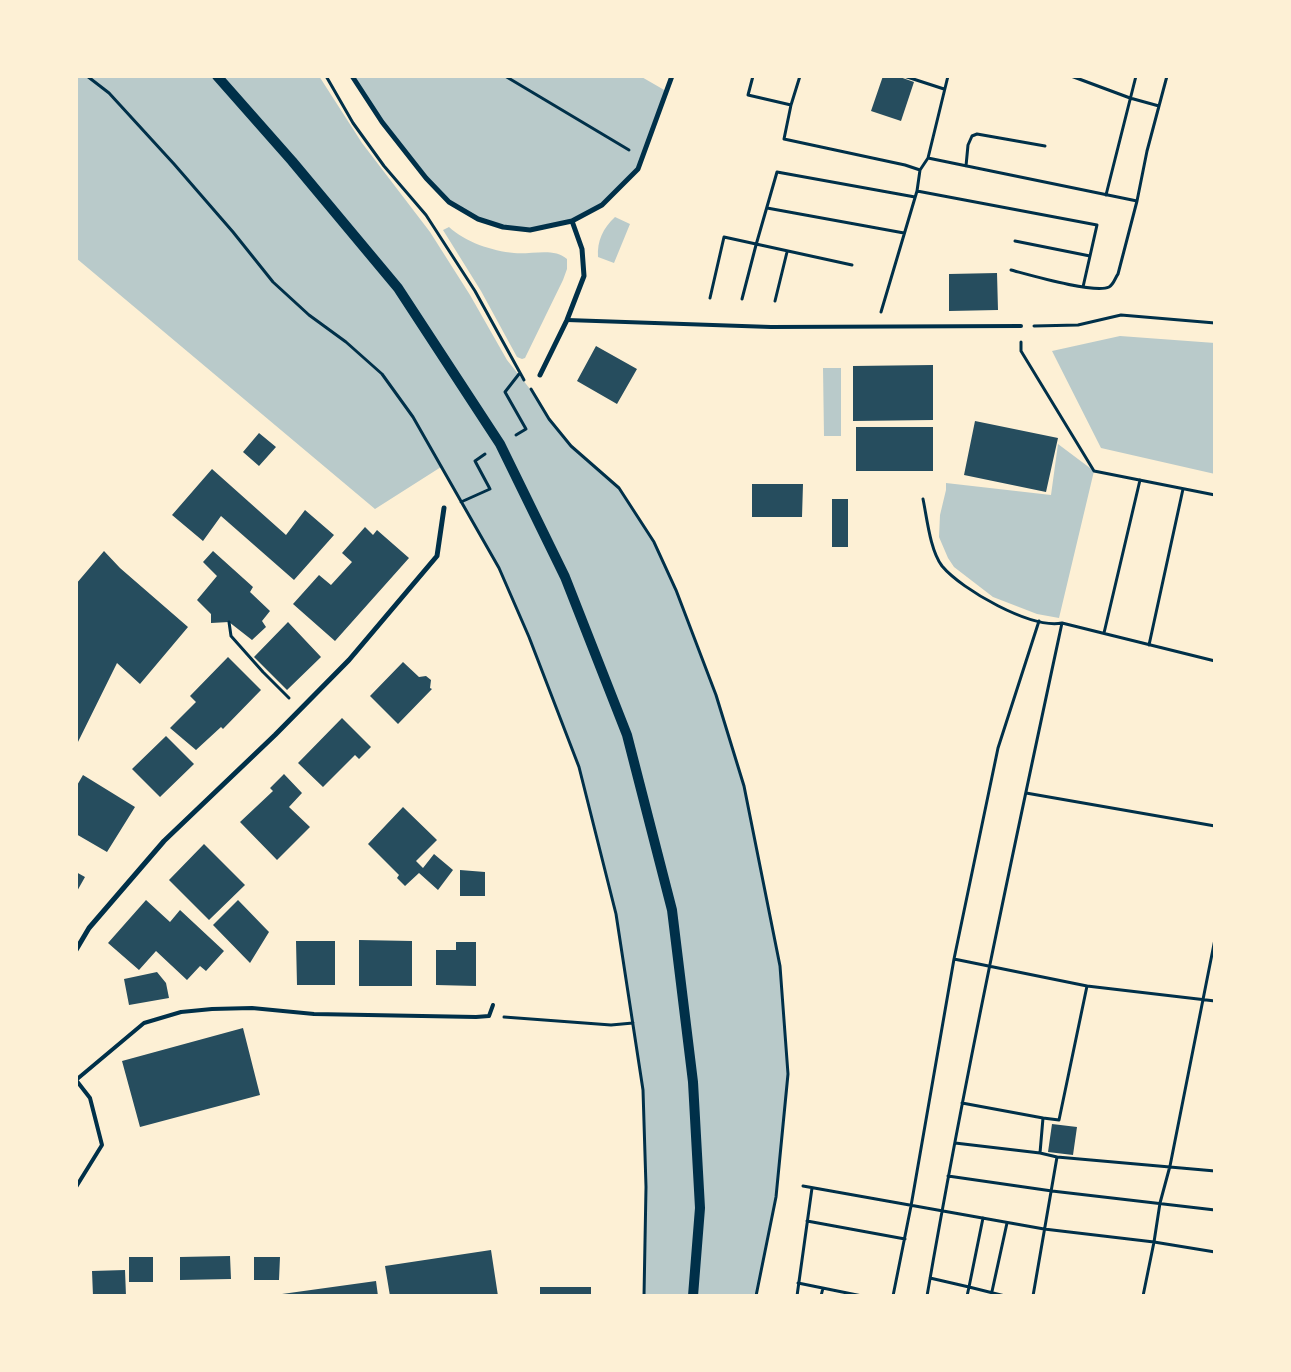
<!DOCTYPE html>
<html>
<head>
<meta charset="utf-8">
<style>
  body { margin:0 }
  #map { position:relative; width:1291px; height:1372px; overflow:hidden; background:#fdf0d5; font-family:"DejaVu Sans",sans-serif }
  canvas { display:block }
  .frame { position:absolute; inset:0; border:78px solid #fdf0d5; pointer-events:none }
</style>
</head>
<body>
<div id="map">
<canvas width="1291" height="1372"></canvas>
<div class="frame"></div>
</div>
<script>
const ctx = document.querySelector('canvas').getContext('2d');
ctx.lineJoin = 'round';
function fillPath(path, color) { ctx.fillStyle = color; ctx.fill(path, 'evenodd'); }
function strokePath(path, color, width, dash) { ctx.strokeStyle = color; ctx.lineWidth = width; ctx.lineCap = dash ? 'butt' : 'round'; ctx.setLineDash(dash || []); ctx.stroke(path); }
fillPath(new Path2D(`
  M 76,76 L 319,76 L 362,143 L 430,232 L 470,295 L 507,360 L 530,389 L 549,419 L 571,446 L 619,488 L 654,542 L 676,590 L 716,695 L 744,786 L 780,966 L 788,1078 L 776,1197 L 756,1296 L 644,1296 L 646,1187 L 643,1090 L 616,914 L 579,767 L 529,637 L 499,568 L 441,467 L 375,509 L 76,258 Z
  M 352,76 L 640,76 L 666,91 L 638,169 L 602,205 L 572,221 L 530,230 L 503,227 L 478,219 L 449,202 L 382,122 Z
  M 615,217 L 630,224 L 614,263 L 598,257 C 597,241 603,228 615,217 Z
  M 449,227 C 465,242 492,251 514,253 C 530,255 554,247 567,259 L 567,269 L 563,280 L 525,358 L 522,359 L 517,357 L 481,291 L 443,230 Z
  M 1120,336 L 1215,343 L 1215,474 L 1101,448 L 1052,351 Z
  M 823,368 L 841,368 L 841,436 L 824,436 Z
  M 1058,444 L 1094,471 L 1059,618 L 1037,614 L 993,597 L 954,567 L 948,558 L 939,537 L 940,515 L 946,490 L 946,483 L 1051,495 Z`), '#b9caca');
fillPath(new Path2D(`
  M 883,76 L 897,76 L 914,82 L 901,121 L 871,111 Z
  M 997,273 L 998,310 L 949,311 L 949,274 Z
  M 596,346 L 637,369 L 617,404 L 577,381 Z
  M 933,365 L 933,420 L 853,421 L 853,366 Z
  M 975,421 L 1058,438 L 1046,492 L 964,475 Z
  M 856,427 L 933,427 L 933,471 L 856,471 Z
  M 259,433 L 276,447 L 259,466 L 243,452 Z
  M 212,469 L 286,535 L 305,510 L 334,535 L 294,580 L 221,516 L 203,541 L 172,515 Z
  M 752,484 L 803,484 L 802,517 L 752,517 Z
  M 832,499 L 848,499 L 848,547 L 832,547 Z
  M 365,527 L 373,535 L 377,530 L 409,558 L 335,641 L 293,604 L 319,575 L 331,585 L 352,562 L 342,553 Z
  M 104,551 L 120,568 L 188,627 L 140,684 L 117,663 L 76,746 L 76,584 Z
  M 213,551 L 253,587 L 250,592 L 270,611 L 262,621 L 266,627 L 252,640 L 229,622 L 211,623 L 211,614 L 197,600 L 217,576 L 203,562 Z
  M 288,622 L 321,657 L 287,690 L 254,657 Z
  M 228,657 L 261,690 L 223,729 L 221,727 L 196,750 L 170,728 L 196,702 L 190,696 Z
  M 403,662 L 419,677 L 426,676 L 431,680 L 430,688 L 432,689 L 398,724 L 370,696 Z
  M 342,718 L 371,747 L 359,759 L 355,755 L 323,787 L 298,763 Z
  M 166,736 L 194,764 L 160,797 L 132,769 Z
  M 284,774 L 302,793 L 289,807 L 310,827 L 277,860 L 240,822 L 273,791 L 270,788 Z
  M 83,775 L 135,807 L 107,852 L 76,834 L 76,787 Z
  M 403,807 L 437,840 L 416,861 L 423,868 L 434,854 L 453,870 L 438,890 L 419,873 L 405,886 L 397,878 L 399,875 L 368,844 Z
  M 204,844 L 245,885 L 209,920 L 169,880 Z
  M 460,870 L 485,872 L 485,896 L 460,896 Z
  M 76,872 L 85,877 L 76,893 Z
  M 146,900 L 170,922 L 180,910 L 224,951 L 206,971 L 200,966 L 187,980 L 156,951 L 139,970 L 108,943 Z
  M 238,900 L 269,932 L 250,963 L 213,925 Z
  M 359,940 L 412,941 L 412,986 L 359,986 Z
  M 296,941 L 335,941 L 335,985 L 297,985 Z
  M 456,942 L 476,942 L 476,986 L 436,985 L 436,950 L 456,950 Z
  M 157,972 L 166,983 L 169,998 L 129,1005 L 124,979 Z
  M 243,1028 L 260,1095 L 140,1127 L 122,1061 Z
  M 1052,1124 L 1077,1127 L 1073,1155 L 1048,1152 Z
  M 491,1250 L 498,1296 L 390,1296 L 385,1266 Z
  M 230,1256 L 231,1279 L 180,1280 L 180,1257 Z
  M 129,1257 L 153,1257 L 153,1282 L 129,1282 Z
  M 254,1257 L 280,1257 L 279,1280 L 254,1280 Z
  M 125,1270 L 126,1296 L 93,1296 L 92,1271 Z
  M 376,1281 L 378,1296 L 283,1296 L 282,1294 Z
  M 540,1287 L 591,1287 L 591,1296 L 540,1296 Z`), '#264d5e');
strokePath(new Path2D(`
  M 87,76 L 109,93 L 174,164 L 233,232 L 273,282 L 309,315 L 346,342 L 382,374 L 413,417 L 499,568 L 529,637 L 579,767 L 616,914 L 643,1090 L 646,1187 L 644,1296
  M 326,76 L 353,123 L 384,166 L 426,215 L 475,291 L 524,380
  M 505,76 L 629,150
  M 753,76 L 748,95 L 791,105 L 784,139 L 905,165 L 920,170
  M 904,76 L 944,89
  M 1071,76 L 1130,98 L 1159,106
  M 791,105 L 800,76
  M 928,158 L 948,76
  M 966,166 L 968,145 L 972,136 L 977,134 L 1045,146
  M 1106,195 L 1136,76
  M 1137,201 L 1147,151 L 1167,76
  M 767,208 L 904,233
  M 1015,241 L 1090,256
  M 1011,270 C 1030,275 1095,294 1109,287 C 1114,284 1115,278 1118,274 L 1137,201 L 928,158 L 920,170 L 917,191 L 1097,225 L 1083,287
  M 710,298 L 724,237 L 852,265
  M 742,299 L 756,245 L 777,172 L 915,197
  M 775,301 L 787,252
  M 881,312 L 917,191
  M 1034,326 L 1078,325 L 1121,315 L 1215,323
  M 1021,342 L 1021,351 L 1094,471 L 1215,495
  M 531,389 L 549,419 L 571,446 L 619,488 L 654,542 L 676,590 L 716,695 L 744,786 L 780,966 L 788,1074 L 776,1197 L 756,1296
  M 516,435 L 526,429 L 505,392 L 519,374
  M 923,499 C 927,518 930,550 942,566 C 962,590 1031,629 1062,623 L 1215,661
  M 461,502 L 490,489 L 475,461 L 485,454
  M 229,622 L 231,636 L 263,672 L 289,698
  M 1104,633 L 1140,480
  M 1149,645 L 1183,489
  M 1026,793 L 1215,826
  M 954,959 L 998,748 L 1039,621
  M 504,1017 L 611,1025 L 633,1023
  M 962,1103 L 1043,1118
  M 955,1143 L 1040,1153
  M 1057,1157 L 1215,1171
  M 948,1176 L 1052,1191 L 1215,1210
  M 803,1186 L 1044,1229 L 1154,1242 L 1215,1252
  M 807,1221 L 905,1239
  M 930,1278 L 969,1287 L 983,1218
  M 798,1283 L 862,1296
  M 797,1296 L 812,1188
  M 821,1296 L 823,1288
  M 893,1296 L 911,1206 L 954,959 L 1087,986
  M 927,1296 C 966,1070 1014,847 1062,623
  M 967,1296 L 969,1287 L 1005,1296
  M 991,1296 L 1007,1223
  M 1033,1296 L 1057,1157 L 1040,1153 L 1043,1118 L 1059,1120 L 1087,986 L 1215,1001
  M 1143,1296 L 1154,1242 L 1160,1203 L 1170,1166 L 1215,939`), '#003049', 3);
strokePath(new Path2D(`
  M 567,320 L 771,327 L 1021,326
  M 76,1080 L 144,1023 L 181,1012 L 212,1009 L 252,1008 L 314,1014 L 476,1017 L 489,1016 L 493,1005
  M 76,1187 L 102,1145 L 90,1098 L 76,1080`), '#003049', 4);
strokePath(new Path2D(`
  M 352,76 L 382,122 L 426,178 L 449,202 L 478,219 L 503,227 L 530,230 L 572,221 L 602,205 L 638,169 L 672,76
  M 540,375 L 567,320 L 584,276 L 582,249 L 572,221
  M 76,950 L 89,928 L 164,841 L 275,735 L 349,660 L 437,556 L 444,508`), '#003049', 5);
strokePath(new Path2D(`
  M 217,76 L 292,161 L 398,288 L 500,444 L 565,577 L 627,735 L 672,910 L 693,1082 L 700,1208 L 693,1296`), '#003049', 10);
</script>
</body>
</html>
